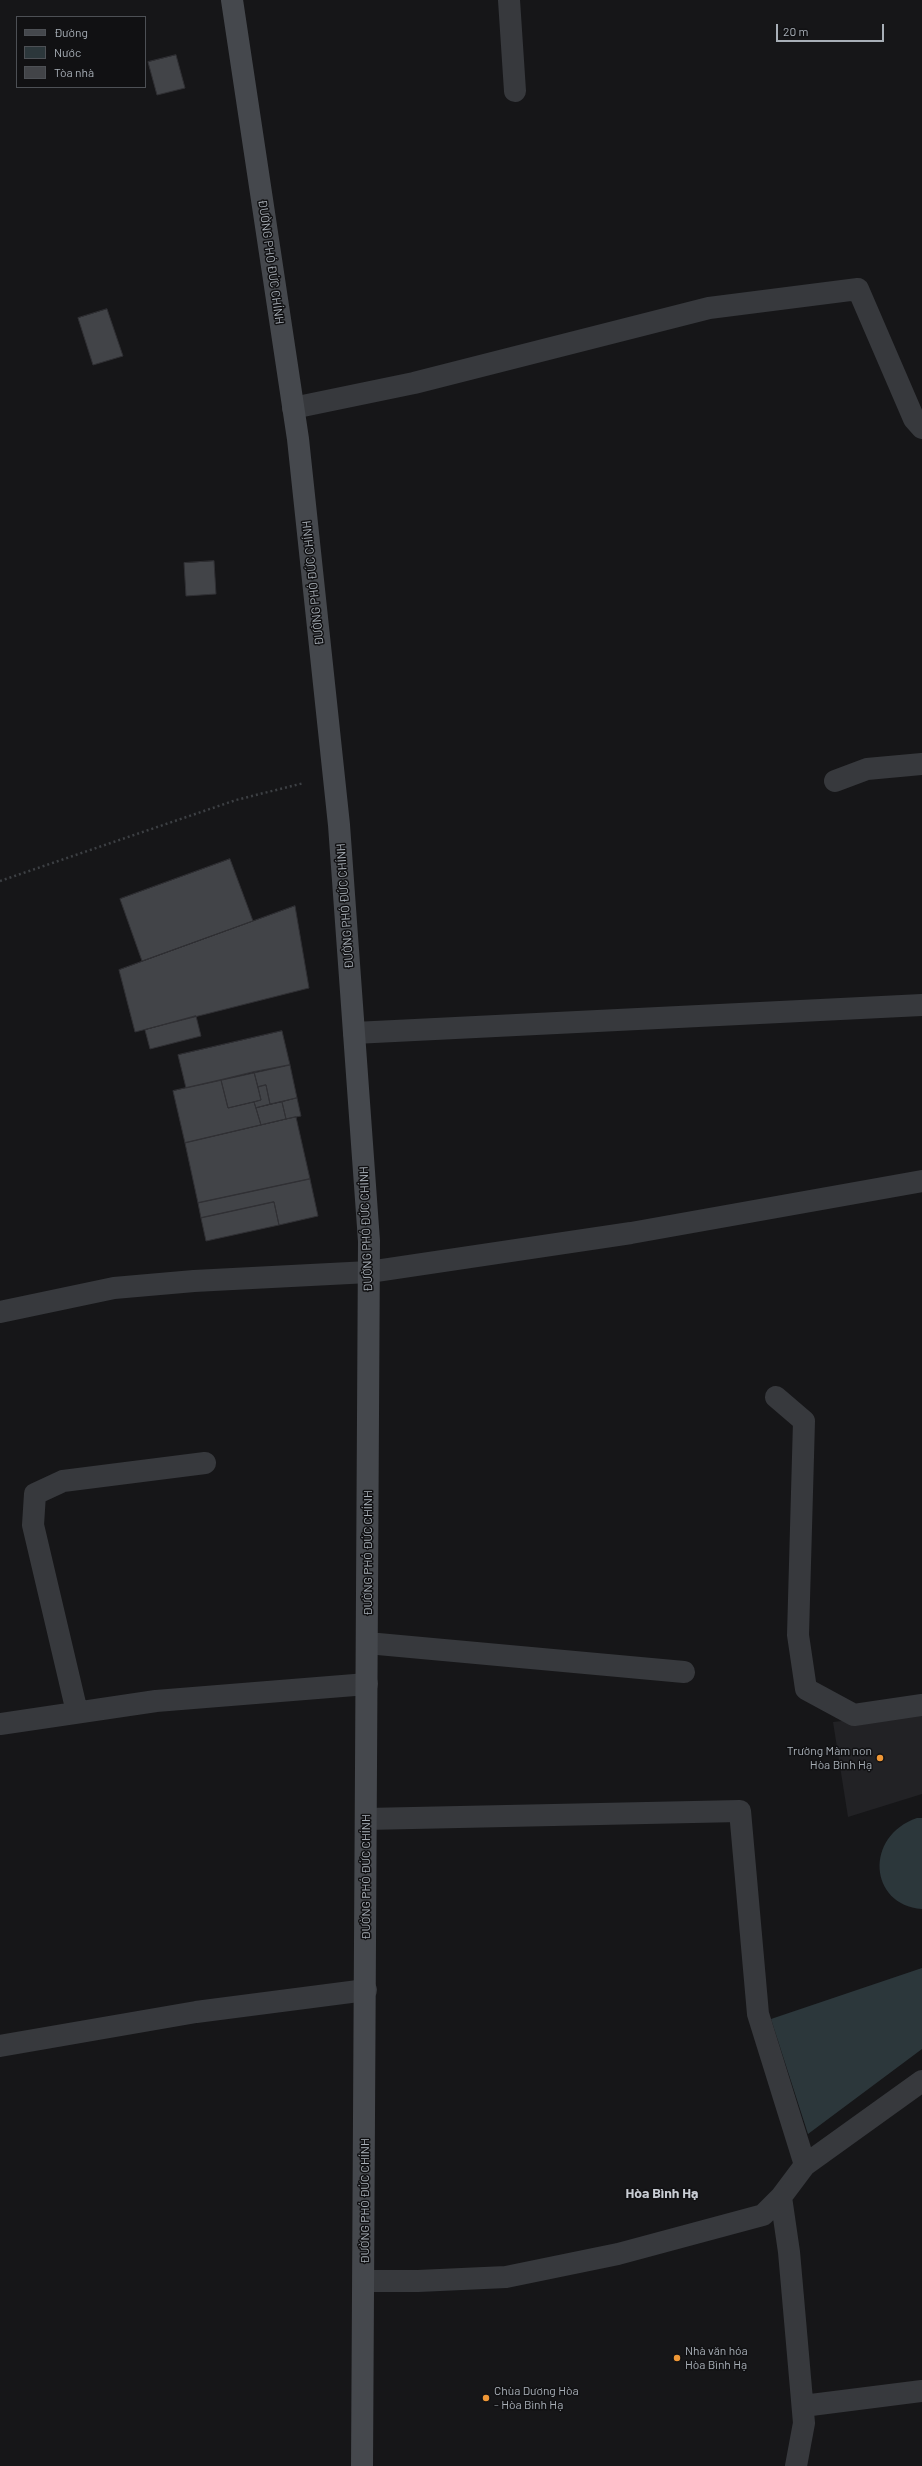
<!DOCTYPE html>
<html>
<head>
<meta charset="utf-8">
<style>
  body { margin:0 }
  #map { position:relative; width:922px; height:2466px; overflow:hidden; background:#161618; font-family:Barlow,sans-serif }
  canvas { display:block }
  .legend { position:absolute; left:16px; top:16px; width:130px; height:72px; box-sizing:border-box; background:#111113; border:1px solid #4d5055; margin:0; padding:5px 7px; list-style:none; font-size:12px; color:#a8afb7 }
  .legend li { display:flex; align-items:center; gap:8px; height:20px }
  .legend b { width:20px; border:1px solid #4d5055 }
  .scale { position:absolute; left:776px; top:24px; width:108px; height:18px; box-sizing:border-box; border:2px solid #a8afb7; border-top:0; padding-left:5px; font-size:12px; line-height:14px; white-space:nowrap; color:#a8afb7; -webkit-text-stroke:3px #111113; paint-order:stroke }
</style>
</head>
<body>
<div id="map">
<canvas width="922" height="2466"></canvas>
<ul class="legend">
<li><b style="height:5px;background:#45484d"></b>Đường</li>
<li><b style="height:11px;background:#2c373b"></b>Nước</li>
<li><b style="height:11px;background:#424448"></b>Tòa nhà</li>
</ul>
<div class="scale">20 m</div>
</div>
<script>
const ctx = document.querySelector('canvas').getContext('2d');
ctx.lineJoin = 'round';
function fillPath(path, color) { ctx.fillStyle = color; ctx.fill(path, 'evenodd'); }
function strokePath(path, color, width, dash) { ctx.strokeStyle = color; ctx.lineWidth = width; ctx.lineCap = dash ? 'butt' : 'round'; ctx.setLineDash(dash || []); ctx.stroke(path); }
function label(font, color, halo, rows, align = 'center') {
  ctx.font = font + ' Barlow,sans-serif'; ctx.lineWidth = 3; ctx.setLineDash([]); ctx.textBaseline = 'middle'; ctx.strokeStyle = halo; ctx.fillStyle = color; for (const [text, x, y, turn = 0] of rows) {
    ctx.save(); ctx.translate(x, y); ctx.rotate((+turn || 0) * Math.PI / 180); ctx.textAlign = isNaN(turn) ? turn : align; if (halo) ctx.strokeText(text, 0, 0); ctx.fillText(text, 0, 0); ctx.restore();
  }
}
fillPath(new Path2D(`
  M 922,1712 L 922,1794 L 848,1817 L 833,1722 Z`), '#222225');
fillPath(new Path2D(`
  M 917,1818 L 922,1818 L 922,1909 C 869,1905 864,1836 917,1818 Z
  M 922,1968 L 922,2049 L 808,2134 L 771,2019 Z`), '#2c373b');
const building = new Path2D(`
  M 176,55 L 185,88 L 157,95 L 148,62 Z
  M 107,309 L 123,356 L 93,365 L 78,318 Z
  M 214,561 L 216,594 L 186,596 L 184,563 Z
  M 230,859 L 253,921 L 142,961 L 120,899 Z
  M 295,906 L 309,988 L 135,1032 L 119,970 Z
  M 196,1016 L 201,1036 L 150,1049 L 145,1030 Z
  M 282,1031 L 290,1065 L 186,1088 L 178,1055 Z
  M 290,1065 L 297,1098 L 270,1104 L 266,1085 L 258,1087 L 254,1072 Z
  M 254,1072 L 261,1100 L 228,1108 L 221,1080 Z
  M 221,1080 L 228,1108 L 254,1102 L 261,1125 L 185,1143 L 173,1091 Z
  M 266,1085 L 270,1104 L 256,1108 L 254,1102 L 261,1100 L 258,1087 Z
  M 297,1098 L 301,1116 L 286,1119 L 282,1102 Z
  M 282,1102 L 286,1119 L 261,1125 L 256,1108 Z
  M 296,1117 L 310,1179 L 198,1203 L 185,1143 Z
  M 310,1179 L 318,1216 L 279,1225 L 274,1202 L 201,1218 L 198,1203 Z
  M 274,1202 L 279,1225 L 206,1241 L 201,1218 Z`);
fillPath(building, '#424448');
strokePath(building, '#303034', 1);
strokePath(new Path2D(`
  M 0,881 L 236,800 L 304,783`), '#3d4044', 2.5, [2, 3]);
strokePath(new Path2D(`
  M 509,0 L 515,91
  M 293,408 L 414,383 L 709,308 L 858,289 L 914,419 L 922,428
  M 835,781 L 867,769 L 922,764
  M 354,1033 L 922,1005
  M 0,1312 L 114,1288 L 194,1281 L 369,1272 L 631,1233 L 922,1181
  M 776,1397 L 804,1421 L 798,1635 L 806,1689 L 854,1715 L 922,1705
  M 367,1643 L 684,1672
  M 77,1712 L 33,1525 L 35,1494 L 63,1481 L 205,1463
  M 0,1724 L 156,1701 L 367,1684
  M 366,1819 L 740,1811 L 758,2014 L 805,2165
  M 0,2046 L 196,2012 L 366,1990
  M 365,2281 L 418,2281 L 506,2277 L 618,2254 L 763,2215 L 781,2197
  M 803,2406 L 922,2391
  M 796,2466 L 804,2423 L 789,2252 L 781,2197 L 805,2165 L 922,2081`), '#37393d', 22);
strokePath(new Path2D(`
  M 232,0 L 298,439 L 339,825 L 369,1241 L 362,2466`), '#45484d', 22);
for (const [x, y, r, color] of [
  [880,1758,4,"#ef9736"],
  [677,2358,4,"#ef9736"],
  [486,2398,4,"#ef9736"]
]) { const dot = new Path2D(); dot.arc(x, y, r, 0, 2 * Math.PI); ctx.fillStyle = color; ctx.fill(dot); strokePath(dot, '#111113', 1.5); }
label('12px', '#a8afb7', '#111113', [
  ["ĐƯỜNG PHÓ ĐỨC CHÍNH",271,262,82],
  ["ĐƯỜNG PHÓ ĐỨC CHÍNH",313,583,-96],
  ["ĐƯỜNG PHÓ ĐỨC CHÍNH",345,906,-94],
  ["ĐƯỜNG PHÓ ĐỨC CHÍNH",366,1229,-92],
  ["ĐƯỜNG PHÓ ĐỨC CHÍNH",368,1553,-90],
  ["ĐƯỜNG PHÓ ĐỨC CHÍNH",366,1877,-90],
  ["ĐƯỜNG PHÓ ĐỨC CHÍNH",365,2201,-90]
]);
label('12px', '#a8afb7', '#111113', [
  ["Trường Màm non",872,1751,"right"],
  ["Hòa Bình Hạ",872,1765,"right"],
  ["Nhà văn hóa",685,2351],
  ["Hòa Bình Hạ",685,2365],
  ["Chùa Dương Hòa",494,2391],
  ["- Hòa Bình Hạ",494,2405]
], 'left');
label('bold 14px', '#c9cdd4', '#111113', [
  ["Hòa Bình Hạ",662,2193]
]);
</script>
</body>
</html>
